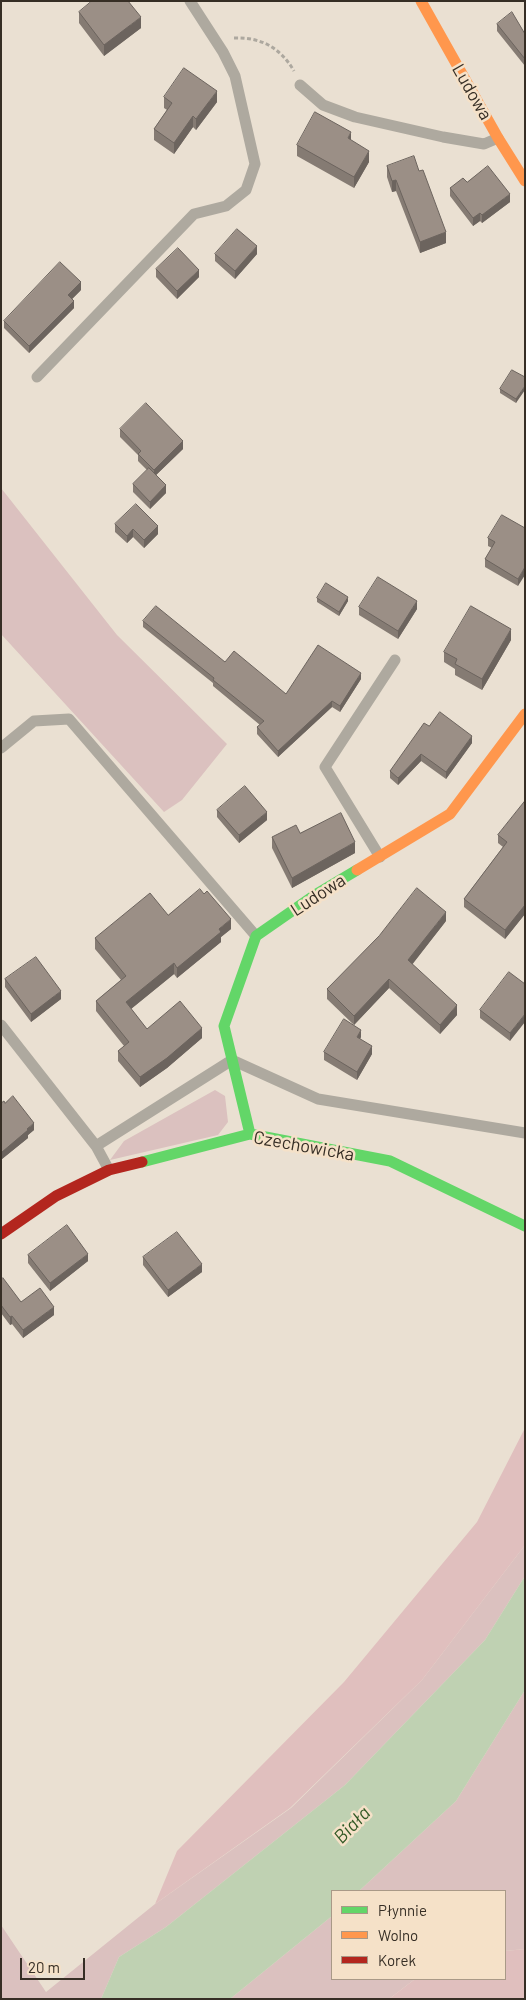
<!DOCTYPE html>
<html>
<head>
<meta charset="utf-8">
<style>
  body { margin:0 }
  #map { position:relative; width:526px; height:2000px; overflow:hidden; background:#eae0d2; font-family:Barlow,sans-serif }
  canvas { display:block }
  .frame { position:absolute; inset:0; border:2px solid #362e25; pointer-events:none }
  .legend { position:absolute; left:331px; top:1890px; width:175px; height:90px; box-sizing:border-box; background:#f5e1c8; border:1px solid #a99987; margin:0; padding:6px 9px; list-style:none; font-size:15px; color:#362e25 }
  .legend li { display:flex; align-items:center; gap:10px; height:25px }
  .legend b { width:25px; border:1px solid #a99987 }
  .scale { position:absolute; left:20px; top:1958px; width:65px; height:22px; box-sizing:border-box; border:2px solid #362e25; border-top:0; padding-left:6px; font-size:15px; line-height:18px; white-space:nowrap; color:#362e25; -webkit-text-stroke:4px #f5e1c8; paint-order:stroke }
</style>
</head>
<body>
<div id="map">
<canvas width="526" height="2000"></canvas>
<div class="frame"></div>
<ul class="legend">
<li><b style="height:6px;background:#63d668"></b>Płynnie</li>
<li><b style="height:6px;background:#ff974d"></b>Wolno</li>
<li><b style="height:6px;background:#b3261e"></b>Korek</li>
</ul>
<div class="scale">20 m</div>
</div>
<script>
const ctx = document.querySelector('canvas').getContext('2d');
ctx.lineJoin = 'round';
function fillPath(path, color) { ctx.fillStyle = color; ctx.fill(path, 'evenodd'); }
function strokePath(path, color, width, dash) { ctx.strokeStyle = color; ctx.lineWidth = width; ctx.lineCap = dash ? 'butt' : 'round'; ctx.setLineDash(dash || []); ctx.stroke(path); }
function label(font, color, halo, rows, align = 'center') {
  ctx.font = font + ' Barlow,sans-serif'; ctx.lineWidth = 5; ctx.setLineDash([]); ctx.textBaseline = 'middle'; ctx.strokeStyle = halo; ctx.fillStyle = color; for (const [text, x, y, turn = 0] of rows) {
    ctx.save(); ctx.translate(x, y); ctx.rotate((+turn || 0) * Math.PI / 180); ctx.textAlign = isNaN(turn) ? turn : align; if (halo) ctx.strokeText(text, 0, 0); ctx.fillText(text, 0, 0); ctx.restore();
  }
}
fillPath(new Path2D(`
  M 1,488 L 117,635 L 227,744 L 182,800 L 164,812 L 1,634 Z
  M 215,1090 L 225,1096 L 228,1122 L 218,1135 L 110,1160 L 124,1141 Z
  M 525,1545 L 525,1576 L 485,1640 L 345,1785 L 166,1927 L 119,1957 L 101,1999 L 1,1999 L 1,1925 L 46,1992 L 155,1904 L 291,1808 L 422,1680 Z
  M 525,1690 L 525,1949 L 505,1951 L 505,1891 L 359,1891 L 456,1801 Z
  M 332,1916 L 332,1979 L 415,1979 L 389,1999 L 230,1999 Z`), '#dbc1bf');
fillPath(new Path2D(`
  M 525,1428 L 525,1545 L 422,1680 L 290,1808 L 155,1904 L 177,1851 L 344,1682 L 477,1522 Z
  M 525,1949 L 525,1999 L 389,1999 L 415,1979 L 505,1979 L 505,1951 Z`), '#e0bfbe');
fillPath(new Path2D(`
  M 525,1576 L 525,1690 L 456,1801 L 359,1891 L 332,1891 L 332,1916 L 230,1999 L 101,1999 L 119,1957 L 166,1927 L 345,1785 L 485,1640 Z`), '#bfd1b2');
strokePath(new Path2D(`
  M 234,38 C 260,37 280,47 294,71`), '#ada89f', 3, [4, 2.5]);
strokePath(new Path2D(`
  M 300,85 L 323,105 L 355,117 L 443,137 L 484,144 L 498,138
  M 37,377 L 194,214 L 226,206 L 246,190 L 255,164 L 235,76 L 223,52 L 190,1
  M 1,748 L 34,721 L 69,719 L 256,936
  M 380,857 L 325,767 L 395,660
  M 1,1025 L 96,1146
  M 109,1170 L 96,1146 L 232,1060 L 318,1099 L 525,1133`), '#aea99f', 11);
strokePath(new Path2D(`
  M 250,1134 L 224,1026 L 256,936 L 315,895 L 357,870
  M 142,1162 L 250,1134 L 390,1161 L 525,1226`), '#63d668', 11);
strokePath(new Path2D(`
  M 421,1 L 498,138 L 525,181
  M 357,870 L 450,814 L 525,714`), '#ff974d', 11);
strokePath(new Path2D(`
  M 1,1234 L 56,1196 L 109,1170 L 142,1162`), '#b3261e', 11);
fillPath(new Path2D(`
  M 79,12 L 141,28 L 104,56 L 79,23 Z
  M 497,24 L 525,34 L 525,66 L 497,31 Z
  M 164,97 L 217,102 L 196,130 L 193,127 L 174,154 L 154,140 L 154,129 L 167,110 L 164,108 Z
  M 297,145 L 369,162 L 354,188 L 297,156 Z
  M 387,166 L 419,171 L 446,243 L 420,253 L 396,191 L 392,192 L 387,177 Z
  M 467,182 L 510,202 L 482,223 L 480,221 L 473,226 L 450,196 L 450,188 Z
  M 215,254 L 257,254 L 235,279 L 215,261 Z
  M 156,269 L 199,277 L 177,299 L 156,277 Z
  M 81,290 L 72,299 L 74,308 L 29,353 L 4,328 L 4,321 Z
  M 525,377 L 516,403 L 500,393 L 500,389 Z
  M 120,429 L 183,449 L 156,475 L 166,493 L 150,509 L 133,492 L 133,484 L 147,470 L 138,461 L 138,455 L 120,437 Z
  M 115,524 L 158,534 L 144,548 L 133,537 L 127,543 L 115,532 Z
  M 525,528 L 518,586 L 485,567 L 485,559 L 492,548 L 488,546 L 488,538 Z
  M 317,598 L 348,601 L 339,616 L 317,602 Z
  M 359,607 L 417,609 L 398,639 L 359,615 Z
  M 143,621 L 225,662 L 286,694 L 361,679 L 340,712 L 332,707 L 278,757 L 257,734 L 257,727 L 260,725 L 213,686 L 213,683 L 143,627 Z
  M 511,640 L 482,690 L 455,675 L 455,669 L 444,662 L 444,652 Z
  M 429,726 L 472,743 L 446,779 L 421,761 L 398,785 L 390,778 L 390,771 Z
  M 525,801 L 525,914 L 505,939 L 464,907 L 464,899 L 503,847 L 498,843 L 498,835 Z
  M 217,810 L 267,820 L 239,843 L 217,817 Z
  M 300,833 L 355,853 L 292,888 L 272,848 L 272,837 Z
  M 168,915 L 231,929 L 221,937 L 221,942 L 177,978 L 174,974 L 131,1009 L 147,1029 L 202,1038 L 167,1068 L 140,1087 L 118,1061 L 118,1051 L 124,1046 L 96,1011 L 96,1001 L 121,980 L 95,949 L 95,938 Z
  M 446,921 L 412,964 L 457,1015 L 440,1034 L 389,988 L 354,1025 L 327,999 L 327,989 Z
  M 5,979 L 61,999 L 31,1022 L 5,987 Z
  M 525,984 L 510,1041 L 480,1018 L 480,1010 Z
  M 361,1037 L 360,1039 L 372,1054 L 357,1080 L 324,1060 L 324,1052 Z
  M 1,1103 L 34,1130 L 28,1135 L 28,1138 L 2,1159 L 1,1158 Z
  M 28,1255 L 88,1261 L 50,1291 L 28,1263 Z
  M 143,1257 L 202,1272 L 168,1297 L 143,1265 Z
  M 1,1280 L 21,1302 L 54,1315 L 23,1338 L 12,1324 L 10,1325 L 1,1313 Z`), '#857b73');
fillPath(new Path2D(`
  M 141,17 L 141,28 L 104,56 L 104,45 Z
  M 217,91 L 217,102 L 196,130 L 196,119 Z
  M 193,116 L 193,127 L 174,154 L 174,143 Z
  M 351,132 L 351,143 L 348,138 Z
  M 369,151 L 369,162 L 354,188 L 354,177 Z
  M 396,180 L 396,191 L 392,192 L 392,181 Z
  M 510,194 L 510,202 L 482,223 L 482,215 Z
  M 480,213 L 480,221 L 473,226 L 473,218 Z
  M 446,232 L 446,243 L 420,253 L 420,242 Z
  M 257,246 L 257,254 L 235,279 L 235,271 Z
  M 199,270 L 199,277 L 177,299 L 177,291 Z
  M 81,282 L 81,290 L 68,303 L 68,295 Z
  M 74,301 L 74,308 L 29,353 L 29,346 Z
  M 525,386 L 525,390 L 516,403 L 516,399 Z
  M 183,441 L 183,449 L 154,477 L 154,470 Z
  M 166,485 L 166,493 L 150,509 L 150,502 Z
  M 158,526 L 158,534 L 144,548 L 144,540 Z
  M 133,529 L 133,537 L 127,543 L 127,536 Z
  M 525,567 L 525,575 L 518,586 L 518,579 Z
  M 348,597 L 348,601 L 339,616 L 339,612 Z
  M 417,601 L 417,609 L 398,639 L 398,631 Z
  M 511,629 L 511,640 L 482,690 L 482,679 Z
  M 361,673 L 361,679 L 340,712 L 340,706 Z
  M 332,701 L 332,707 L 278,757 L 278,751 Z
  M 472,736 L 472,743 L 446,779 L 446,772 Z
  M 421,754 L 421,761 L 398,785 L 398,778 Z
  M 267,812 L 267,820 L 239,843 L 239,835 Z
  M 355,842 L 355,853 L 292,888 L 292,878 Z
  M 525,905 L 525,914 L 505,939 L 505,930 Z
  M 446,912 L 446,921 L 408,970 L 408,960 Z
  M 231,919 L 231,929 L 221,937 L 221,942 L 177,978 L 177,968 L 219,929 Z
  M 174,963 L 174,974 L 126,1013 L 126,1002 Z
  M 389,979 L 389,988 L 354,1025 L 354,1016 Z
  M 61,991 L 61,999 L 31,1022 L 31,1014 Z
  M 457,1005 L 457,1015 L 440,1034 L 440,1025 Z
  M 525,1014 L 525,1022 L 510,1041 L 510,1033 Z
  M 202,1028 L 202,1038 L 167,1068 L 140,1087 L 140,1077 Z
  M 361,1030 L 361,1037 L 357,1045 L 357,1037 Z
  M 372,1046 L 372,1054 L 357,1080 L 357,1072 Z
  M 34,1123 L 34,1130 L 28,1135 L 28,1138 L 2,1159 L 2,1152 Z
  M 88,1254 L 88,1261 L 50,1291 L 50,1283 Z
  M 202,1264 L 202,1272 L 168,1297 L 168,1290 Z
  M 54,1307 L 54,1315 L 23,1338 L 23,1330 Z
  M 12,1316 L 12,1324 L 10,1325 L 10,1317 Z`), '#6c645e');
const building = new Path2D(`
  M 92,1 L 128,1 L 141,17 L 104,45 L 79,12 Z
  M 512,12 L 525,34 L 525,59 L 497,24 Z
  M 184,68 L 217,91 L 196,119 L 193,116 L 174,143 L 154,129 L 172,103 L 164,97 Z
  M 315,112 L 351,132 L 348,138 L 369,151 L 354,177 L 297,145 Z
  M 414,156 L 419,171 L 423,170 L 446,232 L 420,242 L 396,180 L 392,181 L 387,166 Z
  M 488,166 L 510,194 L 482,215 L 480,213 L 473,218 L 450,188 L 463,178 L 467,182 Z
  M 237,229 L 257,246 L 235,271 L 215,254 Z
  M 178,248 L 199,270 L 177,291 L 156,269 Z
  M 60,262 L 81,282 L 68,295 L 74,301 L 29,346 L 4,321 Z
  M 512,370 L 525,377 L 525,386 L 516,399 L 500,389 Z
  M 146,403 L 183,441 L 154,470 L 138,454 L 141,451 L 120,429 Z
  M 149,468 L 166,485 L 150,502 L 133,484 Z
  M 136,504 L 158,526 L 144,540 L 133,529 L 127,536 L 115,524 Z
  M 502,515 L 525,528 L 525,567 L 518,579 L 485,559 L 495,542 L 488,538 Z
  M 378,577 L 417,601 L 398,631 L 359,607 Z
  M 326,583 L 348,597 L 339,612 L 317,598 Z
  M 156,606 L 225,662 L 234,651 L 286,694 L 318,645 L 361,673 L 340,706 L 332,701 L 278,751 L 257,727 L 264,721 L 213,680 L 214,678 L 143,621 Z
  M 471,606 L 511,629 L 482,679 L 455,664 L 457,659 L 444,652 Z
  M 440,712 L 472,736 L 446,772 L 421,754 L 398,778 L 390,771 L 424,723 L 429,726 Z
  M 245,786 L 267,812 L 239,835 L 217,810 Z
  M 525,801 L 525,905 L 505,930 L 464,899 L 507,842 L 498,835 Z
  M 341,813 L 355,842 L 292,878 L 272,837 L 296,825 L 300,833 Z
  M 417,888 L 446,912 L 408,960 L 457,1005 L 440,1025 L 389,979 L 354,1016 L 327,989 L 379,936 Z
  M 200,889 L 204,894 L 207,891 L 231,919 L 219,929 L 221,932 L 177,968 L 174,963 L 126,1002 L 147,1029 L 180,1001 L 202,1028 L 167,1058 L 140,1077 L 118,1051 L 129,1042 L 96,1001 L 126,976 L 95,938 L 150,893 L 168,915 Z
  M 36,957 L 61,991 L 31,1014 L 5,979 Z
  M 509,972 L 525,984 L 525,1014 L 510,1033 L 480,1010 Z
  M 344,1019 L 361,1030 L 357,1037 L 372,1046 L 357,1072 L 324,1052 Z
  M 13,1096 L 34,1123 L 27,1129 L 28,1130 L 2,1152 L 1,1150 L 1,1103 L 4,1101 L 5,1103 Z
  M 67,1225 L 88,1254 L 50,1283 L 28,1255 Z
  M 177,1232 L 202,1264 L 168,1290 L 143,1257 Z
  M 3,1278 L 21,1302 L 40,1288 L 54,1307 L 23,1330 L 12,1316 L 10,1317 L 1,1305 L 1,1280 Z`);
fillPath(building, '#9b8f86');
strokePath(building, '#6c645e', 1);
label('18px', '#362e25', '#f5e1c8', [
  ["Ludowa",472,92,60],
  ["Ludowa",318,895,-33],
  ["Czechowicka",304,1146,10]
]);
label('italic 19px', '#325925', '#f5e1c8', [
  ["Biała",352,1825,-46]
]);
</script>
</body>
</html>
